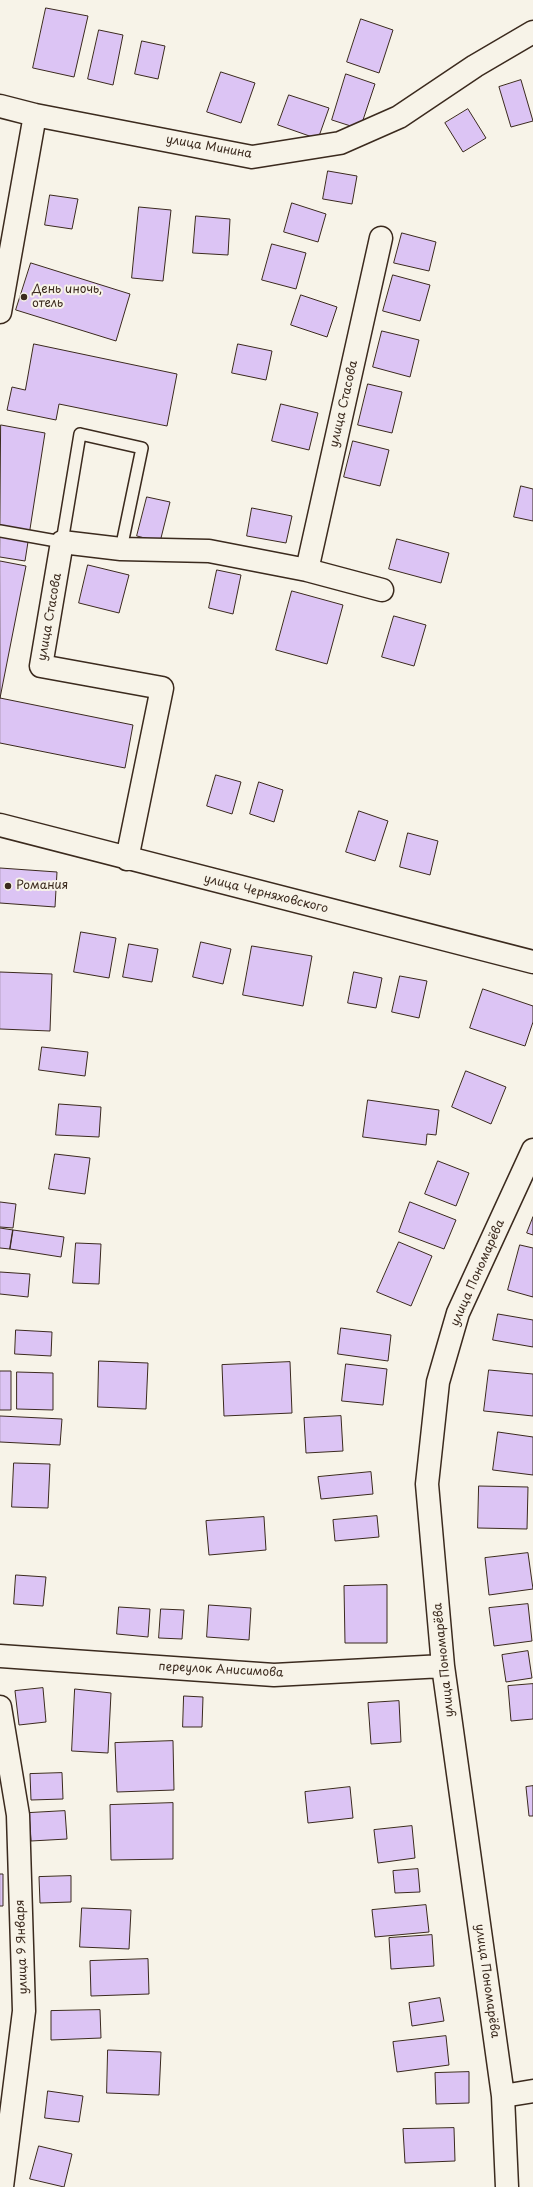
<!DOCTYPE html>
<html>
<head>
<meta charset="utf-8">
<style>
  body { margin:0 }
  canvas { display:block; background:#f7f3e8 }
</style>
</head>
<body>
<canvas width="533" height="2187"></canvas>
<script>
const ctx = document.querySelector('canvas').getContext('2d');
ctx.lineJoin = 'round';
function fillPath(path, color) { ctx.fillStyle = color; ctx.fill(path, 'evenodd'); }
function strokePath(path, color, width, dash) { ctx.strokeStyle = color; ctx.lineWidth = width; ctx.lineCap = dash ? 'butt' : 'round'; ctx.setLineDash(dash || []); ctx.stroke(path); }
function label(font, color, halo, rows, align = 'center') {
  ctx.font = font + ' "Playpen Sans",sans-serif'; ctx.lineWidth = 4; ctx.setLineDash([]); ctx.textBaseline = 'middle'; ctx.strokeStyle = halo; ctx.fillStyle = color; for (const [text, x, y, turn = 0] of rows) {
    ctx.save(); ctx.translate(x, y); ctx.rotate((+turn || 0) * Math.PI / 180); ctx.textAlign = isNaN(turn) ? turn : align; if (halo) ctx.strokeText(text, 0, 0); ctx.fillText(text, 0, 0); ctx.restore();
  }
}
const building = new Path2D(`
  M 46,8 L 88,16 L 74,77 L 33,68 Z
  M 361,19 L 393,30 L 379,73 L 347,62 Z
  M 99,30 L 123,35 L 113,85 L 88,79 Z
  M 142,41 L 165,46 L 158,79 L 135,74 Z
  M 221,72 L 255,83 L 241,123 L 207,112 Z
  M 346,74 L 375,84 L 360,129 L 332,120 Z
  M 521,80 L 533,121 L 511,127 L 499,87 Z
  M 289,95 L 329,108 L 318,139 L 278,125 Z
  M 468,109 L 486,138 L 463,152 L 445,123 Z
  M 328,171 L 357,176 L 352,204 L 323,199 Z
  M 50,195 L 78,199 L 72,229 L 45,225 Z
  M 292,203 L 326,214 L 318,242 L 284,232 Z
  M 139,207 L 171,210 L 163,281 L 132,278 Z
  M 196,216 L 230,219 L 228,255 L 193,253 Z
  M 402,233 L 436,242 L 429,271 L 394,263 Z
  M 272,244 L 306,253 L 296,289 L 262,280 Z
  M 31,263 L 130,294 L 116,341 L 16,310 Z
  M 393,275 L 430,285 L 420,321 L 383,311 Z
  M 301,295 L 337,307 L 327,337 L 291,325 Z
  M 382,331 L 419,340 L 410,377 L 373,367 Z
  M 34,344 L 177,374 L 167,426 L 59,404 L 56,420 L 7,410 L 12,387 L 25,390 Z
  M 238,344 L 272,351 L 266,380 L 232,373 Z
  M 368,384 L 402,392 L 392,433 L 358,425 Z
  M 281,404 L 318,413 L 309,450 L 272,441 Z
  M 1,425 L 45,433 L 25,561 L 0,557 Z
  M 353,441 L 389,450 L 380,486 L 344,477 Z
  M 521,486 L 533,489 L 533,521 L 514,517 Z
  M 147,497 L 170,502 L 160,542 L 137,536 Z
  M 252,508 L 292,516 L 286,543 L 247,536 Z
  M 397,539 L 449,553 L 441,583 L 389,569 Z
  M 0,561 L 26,566 L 0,698 Z
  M 88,565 L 129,575 L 119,613 L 79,603 Z
  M 217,570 L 241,575 L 233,614 L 209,608 Z
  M 292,591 L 343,605 L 327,664 L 276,650 Z
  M 394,616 L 426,625 L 414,666 L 382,657 Z
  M 0,698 L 133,725 L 125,768 L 0,743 Z
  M 216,775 L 241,782 L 232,814 L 207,806 Z
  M 259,782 L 283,790 L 274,822 L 250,814 Z
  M 359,811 L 388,821 L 375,861 L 346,852 Z
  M 408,833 L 438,841 L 430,875 L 400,867 Z
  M 0,868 L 57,872 L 55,907 L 0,903 Z
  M 81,932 L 116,938 L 109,978 L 74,972 Z
  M 201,942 L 231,949 L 223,984 L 193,977 Z
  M 129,944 L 158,949 L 152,982 L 123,977 Z
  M 252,946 L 312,956 L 303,1006 L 243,995 Z
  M 0,972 L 52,974 L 50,1031 L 0,1029 Z
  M 354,972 L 382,978 L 376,1008 L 348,1003 Z
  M 400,976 L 427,981 L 419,1018 L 392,1012 Z
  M 483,989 L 533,1006 L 533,1022 L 525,1046 L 470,1028 Z
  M 42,1047 L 88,1052 L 85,1076 L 39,1070 Z
  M 466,1071 L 506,1087 L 491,1124 L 452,1107 Z
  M 368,1100 L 439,1110 L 436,1135 L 427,1134 L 426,1145 L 363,1137 Z
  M 59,1104 L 101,1107 L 99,1137 L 56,1135 Z
  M 55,1154 L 90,1158 L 85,1194 L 49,1189 Z
  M 438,1161 L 469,1173 L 456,1206 L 425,1194 Z
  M 0,1202 L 16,1204 L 13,1228 L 0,1227 Z
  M 410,1202 L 456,1220 L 444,1249 L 399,1232 Z
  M 533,1217 L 533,1235 L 527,1233 Z
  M 0,1228 L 13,1230 L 10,1249 L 0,1248 Z
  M 13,1230 L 64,1237 L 61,1257 L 10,1249 Z
  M 399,1242 L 432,1256 L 411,1306 L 377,1292 Z
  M 76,1243 L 101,1244 L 99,1284 L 73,1283 Z
  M 520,1245 L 533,1248 L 533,1297 L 508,1290 Z
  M 0,1272 L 30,1274 L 28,1297 L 0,1294 Z
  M 498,1314 L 533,1320 L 533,1347 L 493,1340 Z
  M 341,1328 L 391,1335 L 388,1361 L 338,1354 Z
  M 16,1330 L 52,1332 L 51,1356 L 15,1354 Z
  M 99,1361 L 148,1363 L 146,1409 L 98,1407 Z
  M 290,1362 L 292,1413 L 224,1416 L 222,1365 Z
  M 346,1364 L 387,1369 L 383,1405 L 342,1401 Z
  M 489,1370 L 533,1374 L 533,1416 L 484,1411 Z
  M 0,1371 L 11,1371 L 11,1410 L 0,1410 Z
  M 17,1372 L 53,1373 L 53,1410 L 17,1409 Z
  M 0,1416 L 62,1419 L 60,1445 L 0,1442 Z
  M 341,1416 L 343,1451 L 306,1453 L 304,1418 Z
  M 498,1432 L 533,1437 L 533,1475 L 493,1470 Z
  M 14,1463 L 50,1464 L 48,1508 L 12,1507 Z
  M 371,1472 L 373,1494 L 321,1499 L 318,1477 Z
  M 479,1486 L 528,1487 L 527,1529 L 478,1528 Z
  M 377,1516 L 379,1537 L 335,1541 L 333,1520 Z
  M 264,1517 L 266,1550 L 209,1555 L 206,1521 Z
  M 528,1553 L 533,1589 L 489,1595 L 485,1558 Z
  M 16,1575 L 46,1577 L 43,1606 L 14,1604 Z
  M 387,1585 L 387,1643 L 345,1643 L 344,1586 Z
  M 528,1604 L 532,1641 L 494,1646 L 489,1608 Z
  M 209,1605 L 251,1608 L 249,1640 L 207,1637 Z
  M 119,1607 L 150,1609 L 148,1637 L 117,1634 Z
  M 161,1609 L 184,1610 L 182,1639 L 159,1638 Z
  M 528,1651 L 532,1678 L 506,1682 L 502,1655 Z
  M 533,1684 L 533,1719 L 511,1721 L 508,1686 Z
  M 43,1688 L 46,1722 L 19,1725 L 15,1691 Z
  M 75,1689 L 111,1693 L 108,1753 L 72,1751 Z
  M 184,1696 L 203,1697 L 202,1727 L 183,1727 Z
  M 399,1701 L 401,1742 L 371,1744 L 368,1703 Z
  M 173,1741 L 174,1790 L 117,1792 L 115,1743 Z
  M 62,1773 L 63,1799 L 31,1800 L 30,1774 Z
  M 533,1786 L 533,1816 L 529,1816 L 526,1787 Z
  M 350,1787 L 353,1818 L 308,1823 L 305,1792 Z
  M 173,1803 L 173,1859 L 111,1860 L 110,1805 Z
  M 65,1811 L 67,1839 L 31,1841 L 29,1813 Z
  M 412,1826 L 415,1858 L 378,1863 L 374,1830 Z
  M 418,1869 L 420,1892 L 395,1893 L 393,1871 Z
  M 0,1874 L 3,1874 L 3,1906 L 0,1906 Z
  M 71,1876 L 71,1902 L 40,1903 L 39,1877 Z
  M 426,1905 L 429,1932 L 375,1937 L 372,1910 Z
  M 82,1908 L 131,1910 L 129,1949 L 80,1947 Z
  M 432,1935 L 434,1966 L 391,1969 L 389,1938 Z
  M 148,1959 L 149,1994 L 91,1996 L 90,1961 Z
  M 440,1998 L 444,2021 L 412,2026 L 409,2003 Z
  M 100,2010 L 101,2038 L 51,2040 L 51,2011 Z
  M 446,2036 L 449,2065 L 397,2072 L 393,2042 Z
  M 108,2050 L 161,2052 L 159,2095 L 107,2093 Z
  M 469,2072 L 469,2103 L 436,2104 L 435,2073 Z
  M 48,2091 L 83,2096 L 79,2122 L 45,2118 Z
  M 454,2128 L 455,2161 L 405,2163 L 403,2129 Z
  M 39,2146 L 72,2154 L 64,2187 L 30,2179 Z`);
fillPath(building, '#dcc4f4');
strokePath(building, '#3b2a1e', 1);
const service = new Path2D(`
  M 0,531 L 62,542 L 80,434 L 142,448 L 121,549`);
const minor = new Path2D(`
  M 0,106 L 35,115 L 252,157 L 340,143 L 399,117 L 475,66 L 533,32
  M 0,312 L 35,115
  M 307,570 L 381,238
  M 0,825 L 533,962
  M 127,859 L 162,688 L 41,666 L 62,542 L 121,549 L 209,551 L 307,570 L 382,590
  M 0,1656 L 274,1675 L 443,1666
  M 0,1707 L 18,1815 L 24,2011 L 2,2187
  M 503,2096 L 533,2091
  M 507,2187 L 503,2096 L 443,1666 L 427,1484 L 438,1382 L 458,1313 L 533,1150`);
strokePath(service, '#3b2a1e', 14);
strokePath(minor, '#3b2a1e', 25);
strokePath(service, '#f7f3e8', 11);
strokePath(minor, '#f7f3e8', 22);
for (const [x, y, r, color] of [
  [24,297,4,"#3b2a1e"],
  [8,886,4,"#3b2a1e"]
]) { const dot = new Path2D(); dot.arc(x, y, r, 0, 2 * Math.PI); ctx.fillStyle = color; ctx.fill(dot); strokePath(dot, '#f7f3e8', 1.5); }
label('12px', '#3b2a1e', '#f7f3e8', [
  ["улица Минина",209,147,10],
  ["улица Стасова",344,404,-77],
  ["улица Стасова",50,617,-80],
  ["улица Черняховского",266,894,14],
  ["улица Пономарёва",478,1273,-66],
  ["улица Пономарёва",444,1660,-96],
  ["переулок Анисимова",221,1670,3],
  ["улица 9 Января",22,1947,-92],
  ["улица Пономарёва",487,1981,82]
]);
label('12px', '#3b2a1e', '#f7f3e8', [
  ["День иночь,",32,290],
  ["отель",32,304],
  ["Романия",16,886]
], 'left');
</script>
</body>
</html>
